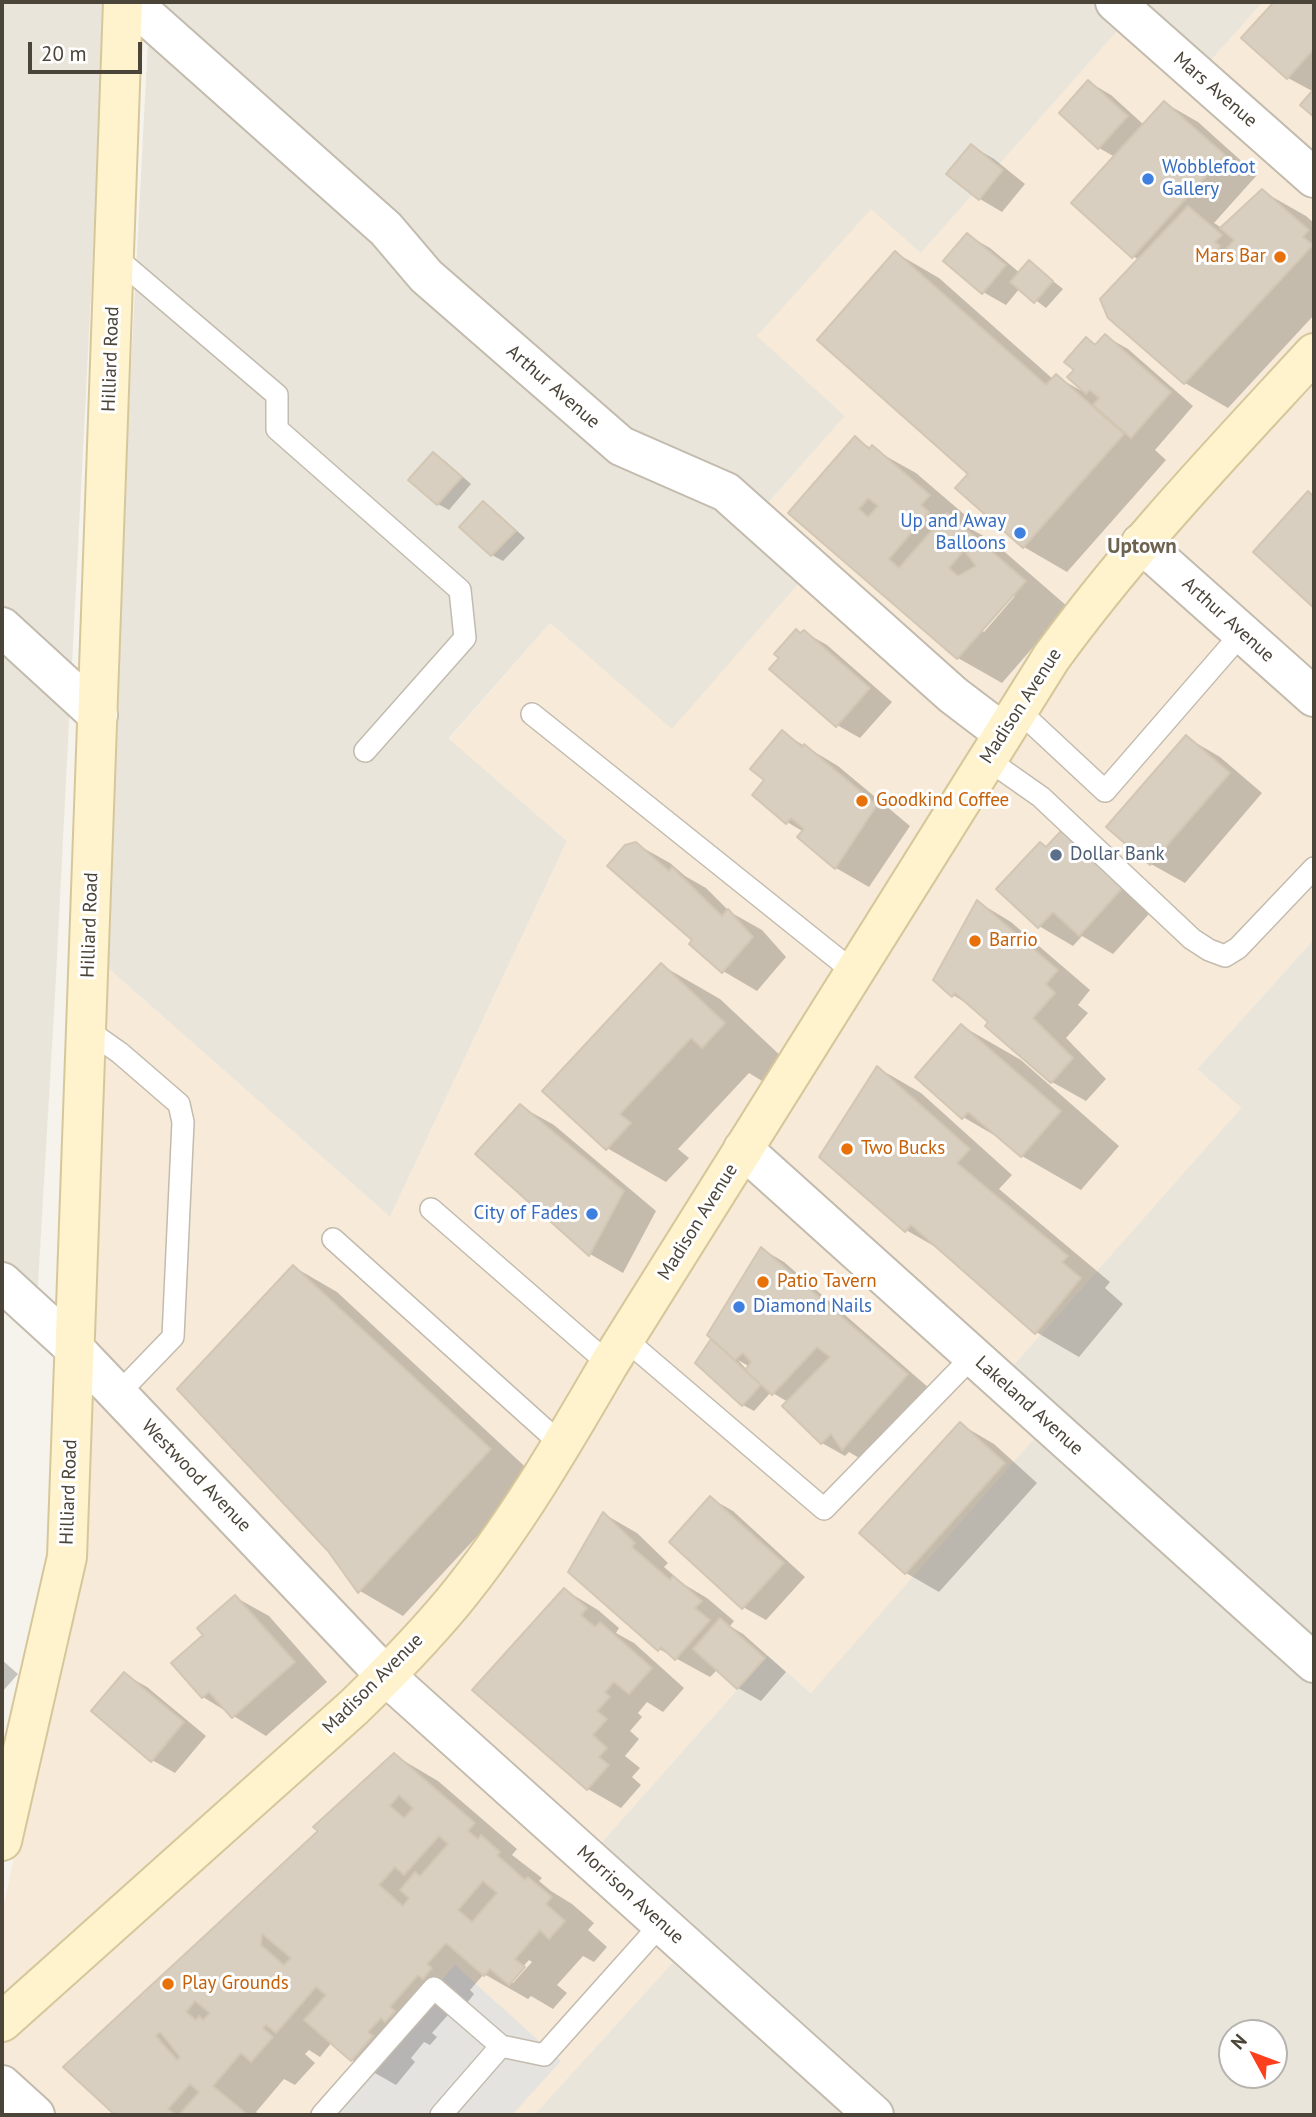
<!DOCTYPE html>
<html>
<head>
<meta charset="utf-8">
<style>
  body { margin:0 }
  #map { position:relative; width:1316px; height:2117px; overflow:hidden; background:#f6f3ec; font-family:"PT Sans",sans-serif }
  canvas { display:block }
  .frame { position:absolute; inset:0; border:4px solid #4b4439; pointer-events:none }
  .north { position:absolute; left:1218px; top:2019px; width:70px; height:70px; box-sizing:border-box; background:#fff; border:2px solid #b7b4b0; border-radius:50%; rotate:311deg; font-size:19px; font-weight:700; line-height:28px; text-align:center; color:#4b4439 }
  .north::after { content:''; display:block; margin:auto; width:24px; height:32px; background:#fc3f1d; clip-path:polygon(50% 0,100% 100%,50% 72%,0 100%) }
  .scale { position:absolute; left:28px; top:42px; width:114px; height:32px; box-sizing:border-box; border:4px solid #4b4439; border-top:0; padding-left:9px; font-size:21px; line-height:24px; white-space:nowrap; color:#4b4439; -webkit-text-stroke:5px #fff; paint-order:stroke }
</style>
</head>
<body>
<div id="map">
<canvas width="1316" height="2117"></canvas>
<div class="frame"></div>
<div class="north">N</div>
<div class="scale">20 m</div>
</div>
<script>
const ctx = document.querySelector('canvas').getContext('2d');
ctx.lineJoin = 'round';
function fillPath(path, color) { ctx.fillStyle = color; ctx.fill(path, 'evenodd'); }
function strokePath(path, color, width, dash) { ctx.strokeStyle = color; ctx.lineWidth = width; ctx.lineCap = dash ? 'butt' : 'round'; ctx.setLineDash(dash || []); ctx.stroke(path); }
function label(font, color, halo, rows, align = 'center') {
  ctx.font = font + ' "PT Sans",sans-serif'; ctx.lineWidth = 6; ctx.setLineDash([]); ctx.textBaseline = 'middle'; ctx.strokeStyle = halo; ctx.fillStyle = color; for (const [text, x, y, turn = 0] of rows) {
    ctx.save(); ctx.translate(x, y); ctx.rotate((+turn || 0) * Math.PI / 180); ctx.textAlign = isNaN(turn) ? turn : align; if (halo) ctx.strokeText(text, 0, 0); ctx.fillText(text, 0, 0); ctx.restore();
  }
}
fillPath(new Path2D(`
  M 2,2 L 106,2 L 55,995 L 35,1335 L 2,1306 Z
  M 150,2 L 1263,2 L 1204,68 L 1138,8 L 921,253 L 757,335 L 845,416 L 747,527 L 805,577 L 672,730 L 550,623 L 449,738 L 567,841 L 390,1217 L 100,961 Z
  M 1314,939 L 1314,2115 L 534,2115 L 683,1951 L 585,1861 L 768,1655 L 811,1693 L 1006,1373 L 1241,1108 L 1197,1069 ZM 1232,2033 L 1274,2033 L 1274,2075 L 1232,2075 Z`), '#eae5da');
fillPath(new Path2D(`
  M 1263,2 L 1314,2 L 1314,939 L 1197,1069 L 1241,1108 L 1007,1373 L 1055,1415 L 811,1693 L 768,1655 L 585,1861 L 683,1951 L 534,2115 L 2,2115 L 2,1914 L 79,1551 L 100,961 L 390,1217 L 567,841 L 449,739 L 550,623 L 672,729 L 804,577 L 747,527 L 845,416 L 757,336 L 871,209 L 921,253 L 1138,7 L 1204,68 Z`), '#f7ead8');
fillPath(new Path2D(`
  M 455,1965 L 561,2061 L 512,2115 L 319,2115 Z`), '#e5e3e0');
fillPath(new Path2D(`
  M 1276,2 L 1314,2 L 1314,115 L 1303,105 L 1314,92 L 1288,78 L 1244,38 Z
  M 1089,82 L 1111,95 L 1144,125 L 1165,103 L 1198,122 L 1257,175 L 1214,223 L 1222,228 L 1262,191 L 1306,216 L 1314,223 L 1314,315 L 1228,408 L 1185,383 L 1139,260 L 1133,256 L 1115,157 L 1099,148 Z
  M 972,146 L 994,159 L 1025,184 L 1002,212 L 980,199 Z
  M 967,235 L 990,248 L 1020,273 L 1029,262 L 1063,289 L 1046,308 L 1020,288 L 1006,305 L 983,292 Z
  M 896,253 L 939,278 L 1054,380 L 1057,377 L 1087,394 L 1088,392 L 1070,377 L 1076,370 L 1086,339 L 1097,345 L 1105,336 L 1128,349 L 1193,406 L 1155,450 L 1166,460 L 1067,572 L 1024,547 L 971,474 Z
  M 855,439 L 916,473 L 972,521 L 967,527 L 991,540 L 1068,607 L 1002,683 L 958,658 L 790,513 ZM 1010,596 L 1015,596 L 984,632 L 981,629 Z
  M 433,454 L 444,460 L 471,484 L 449,510 L 438,504 Z
  M 1308,493 L 1314,497 L 1314,605 L 1256,552 Z
  M 483,503 L 494,510 L 525,538 L 503,561 L 492,555 L 461,527 Z
  M 804,632 L 827,645 L 892,702 L 860,738 L 837,725 L 802,635 Z
  M 783,733 L 838,766 L 910,826 L 869,887 L 836,868 L 799,837 L 804,832 L 787,822 L 767,780 Z
  M 1186,737 L 1220,757 L 1262,793 L 1185,883 L 1151,864 Z
  M 636,844 L 670,863 L 685,876 L 706,888 L 730,912 L 762,930 L 786,957 L 757,991 L 723,971 L 694,940 Z
  M 1047,848 L 1157,905 L 1113,954 L 1082,936 L 1073,946 L 1039,926 Z
  M 978,902 L 1011,922 L 1090,990 L 1078,1005 L 1088,1013 L 1066,1038 L 1106,1079 L 1086,1101 L 1052,1082 L 987,1025 L 990,1022 L 974,1008 L 953,995 Z
  M 661,965 L 720,999 L 783,1058 L 762,1081 L 749,1073 L 678,1149 L 689,1158 L 666,1182 L 607,1148 Z
  M 962,1026 L 1021,1060 L 1119,1146 L 1081,1190 L 1022,1156 L 1006,1142 L 963,1117 Z
  M 878,1068 L 921,1093 L 1012,1175 L 999,1189 L 1110,1282 L 1105,1288 L 1123,1304 L 1079,1357 L 1036,1332 L 946,1253 L 906,1230 L 821,1157 Z
  M 520,1106 L 554,1125 L 656,1211 L 623,1273 L 590,1254 Z
  M 762,1249 L 784,1262 L 929,1388 L 866,1462 L 849,1452 L 845,1456 L 822,1443 L 788,1402 L 771,1392 L 754,1411 L 743,1405 L 697,1362 L 714,1339 ZM 738,1360 L 750,1367 L 747,1370 Z
  M 294,1267 L 337,1292 L 534,1475 L 403,1616 L 360,1591 L 329,1550 Z
  M 960,1424 L 994,1444 L 1037,1483 L 939,1592 L 906,1573 Z
  M 710,1498 L 733,1511 L 805,1577 L 766,1620 L 743,1607 Z
  M 604,1514 L 637,1533 L 668,1563 L 664,1567 L 685,1585 L 707,1598 L 734,1621 L 730,1626 L 743,1634 L 786,1672 L 761,1701 L 738,1688 L 718,1669 L 710,1677 L 659,1649 Z
  M 565,1590 L 598,1610 L 619,1628 L 616,1633 L 634,1643 L 684,1688 L 663,1712 L 647,1702 L 638,1713 L 642,1717 L 630,1731 L 639,1739 L 625,1756 L 640,1768 L 632,1777 L 641,1785 L 621,1808 L 588,1789 Z
  M 235,1597 L 269,1616 L 327,1682 L 266,1736 L 203,1697 L 205,1635 Z
  M 2,1660 L 18,1674 L 2,1692 Z
  M 124,1674 L 147,1687 L 206,1736 L 175,1773 L 152,1760 L 93,1711 Z
  M 394,1755 L 438,1781 L 517,1849 L 512,1855 L 542,1878 L 539,1881 L 551,1891 L 572,1904 L 594,1923 L 588,1930 L 607,1947 L 594,1962 L 583,1956 L 557,1985 L 567,1993 L 553,2009 L 531,1996 L 528,1999 L 484,1974 L 470,1990 L 474,1994 L 467,2003 L 462,1999 L 432,2033 L 437,2037 L 430,2045 L 424,2042 L 411,2058 L 415,2062 L 396,2085 L 352,2060 L 332,2042 L 320,2057 L 309,2050 L 305,2054 L 315,2063 L 295,2085 L 284,2079 L 256,2112 L 260,2115 L 118,2115 L 65,2067 L 320,1831 ZM 529,1960 L 532,1962 L 513,1983 L 508,1983 Z`), '#0003');
const building = new Path2D(`
  M 1274,2 L 1314,2 L 1314,49 L 1287,79 L 1241,38 Z
  M 1088,80 L 1128,116 L 1098,149 L 1059,113 Z
  M 1314,89 L 1314,117 L 1300,105 Z
  M 1164,101 L 1225,155 L 1132,258 L 1071,203 Z
  M 971,144 L 1003,170 L 979,200 L 946,174 Z
  M 1262,189 L 1309,230 L 1303,237 L 1313,245 L 1184,384 L 1108,318 L 1100,299 L 1188,206 L 1222,235 L 1215,242 L 1220,246 L 1217,250 L 1222,254 L 1234,240 L 1220,228 Z
  M 967,233 L 1006,265 L 982,294 L 943,261 Z
  M 895,251 L 1046,385 L 1056,374 L 1124,434 L 1023,548 L 955,488 L 968,474 L 817,340 Z
  M 1029,260 L 1053,281 L 1034,303 L 1010,282 Z
  M 1105,334 L 1171,392 L 1131,438 L 1093,405 L 1099,398 L 1090,390 L 1086,394 L 1067,377 L 1074,370 L 1064,362 L 1086,337 L 1095,345 Z
  M 855,436 L 869,449 L 872,445 L 930,495 L 921,505 L 929,512 L 889,559 L 899,568 L 947,513 L 1026,581 L 957,659 L 788,513 ZM 868,498 L 878,506 L 868,517 L 859,509 ZM 964,550 L 976,566 L 958,576 L 949,568 Z
  M 433,452 L 462,477 L 437,505 L 408,480 Z
  M 1308,491 L 1314,497 L 1314,608 L 1253,552 Z
  M 483,501 L 516,531 L 491,556 L 459,527 Z
  M 796,629 L 800,633 L 804,630 L 870,688 L 836,727 L 769,669 L 779,658 L 774,654 Z
  M 782,730 L 802,747 L 804,744 L 877,805 L 835,869 L 797,837 L 804,829 L 791,818 L 786,824 L 752,795 L 764,780 L 750,769 Z
  M 1186,735 L 1230,773 L 1150,865 L 1106,827 Z
  M 1063,829 L 1125,885 L 1079,936 L 1053,912 L 1038,928 L 996,889 L 1040,842 L 1046,847 Z
  M 636,842 L 669,871 L 672,867 L 722,916 L 728,909 L 753,937 L 722,973 L 689,944 L 692,940 L 607,866 L 625,845 Z
  M 977,900 L 1058,970 L 1046,984 L 1055,993 L 1033,1018 L 1073,1058 L 1051,1083 L 985,1026 L 988,1022 L 955,993 L 952,997 L 933,980 Z
  M 661,963 L 725,1023 L 702,1048 L 691,1038 L 620,1114 L 631,1123 L 606,1150 L 542,1091 Z
  M 961,1024 L 1061,1111 L 1021,1157 L 968,1112 L 962,1119 L 915,1077 Z
  M 877,1066 L 970,1149 L 957,1163 L 1068,1256 L 1062,1262 L 1081,1278 L 1035,1334 L 911,1225 L 905,1232 L 819,1157 Z
  M 520,1104 L 624,1191 L 589,1256 L 475,1154 Z
  M 761,1247 L 908,1374 L 842,1450 L 831,1434 L 821,1444 L 782,1406 L 830,1357 L 817,1347 L 772,1395 L 745,1370 L 751,1362 L 743,1353 L 735,1360 L 707,1335 Z
  M 293,1265 L 491,1449 L 358,1593 L 328,1551 L 177,1389 Z
  M 711,1339 L 761,1385 L 742,1406 L 695,1363 Z
  M 960,1422 L 1005,1463 L 905,1574 L 859,1533 Z
  M 710,1496 L 784,1563 L 742,1609 L 669,1542 Z
  M 603,1512 L 635,1543 L 632,1547 L 670,1580 L 673,1576 L 702,1601 L 695,1608 L 710,1620 L 675,1660 L 661,1647 L 658,1651 L 568,1572 Z
  M 564,1588 L 587,1608 L 581,1615 L 595,1627 L 600,1622 L 652,1668 L 629,1694 L 614,1682 L 605,1692 L 610,1697 L 597,1711 L 607,1719 L 593,1735 L 607,1748 L 599,1757 L 609,1765 L 587,1790 L 472,1690 Z
  M 235,1595 L 295,1662 L 232,1718 L 209,1692 L 202,1698 L 171,1663 L 203,1635 L 197,1628 Z
  M 720,1618 L 765,1658 L 737,1689 L 693,1649 Z
  M 124,1672 L 184,1722 L 151,1762 L 91,1711 Z
  M 394,1753 L 475,1823 L 468,1831 L 478,1839 L 481,1835 L 500,1852 L 497,1855 L 525,1880 L 528,1877 L 552,1897 L 546,1904 L 565,1921 L 549,1939 L 540,1930 L 515,1959 L 525,1967 L 509,1985 L 490,1969 L 484,1976 L 446,1943 L 427,1964 L 432,1968 L 423,1979 L 418,1975 L 390,2007 L 395,2011 L 385,2022 L 381,2018 L 368,2032 L 373,2036 L 351,2061 L 304,2020 L 326,1995 L 316,1987 L 276,2033 L 266,2025 L 263,2028 L 273,2037 L 251,2062 L 241,2053 L 213,2086 L 248,2115 L 179,2115 L 199,2092 L 190,2084 L 168,2109 L 176,2115 L 115,2115 L 63,2067 L 318,1831 L 313,1827 ZM 399,1795 L 413,1808 L 404,1818 L 390,1806 ZM 439,1836 L 448,1844 L 420,1876 L 415,1872 L 400,1890 L 409,1898 L 403,1906 L 379,1885 L 395,1867 L 404,1875 ZM 483,1881 L 497,1893 L 472,1922 L 458,1910 ZM 262,1934 L 291,1958 L 284,1965 L 261,1945 ZM 195,2001 L 210,2013 L 203,2020 L 199,2016 L 196,2020 L 186,2012 ZM 160,2032 L 180,2057 L 177,2060 L 156,2036 Z`);
fillPath(building, '#d8cfc1');
strokePath(building, '#d3c7b4', 2);
const lane = new Path2D(`
  M 114,256 L 277,395 L 277,429 L 460,590 L 465,638 L 365,751
  M 1017,709 L 1105,791 L 1242,633
  M 532,714 L 854,972
  M 987,759 L 1041,797 L 1192,939 L 1209,950 L 1225,956 L 1238,948 L 1314,868
  M 86,1029 L 120,1053 L 179,1104 L 183,1122 L 173,1337 L 118,1394
  M 431,1209 L 609,1364
  M 333,1239 L 562,1445
  M 625,1339 L 824,1509 L 973,1356
  M 501,2046 L 544,2055 L 661,1924
  M 322,2115 L 434,1988 L 501,2046 L 441,2115`);
const street = new Path2D(`
  M 131,2 L 386,229 L 426,276 L 621,446 L 726,492 L 953,695 L 1003,733
  M 1115,2 L 1314,178
  M 1141,543 L 1314,697
  M 2,627 L 98,715
  M 743,1149 L 1314,1663
  M 2,1282 L 73,1347 L 386,1676 L 874,2115
  M 2,2085 L 35,2115`);
const secondary = new Path2D(`
  M 2,1841 L 67,1557 L 123,2
  M 2,2022 L 354,1707 C 388,1674 422,1639 453,1602 C 513,1529 562,1445 609,1364 L 1051,658 C 1130,549 1223,452 1314,353`);
strokePath(lane, '#c2bbae', 24);
strokePath(street, '#c2bbae', 42);
strokePath(secondary, '#d6c79b', 42);
strokePath(lane, '#fff', 21);
strokePath(street, '#fff', 38);
strokePath(secondary, '#fff3cd', 38);
for (const [x, y, r, color] of [
  [1148,179,7,"#3f7fe0"],
  [1280,257,7,"#e8710a"],
  [1020,533,7,"#3f7fe0"],
  [862,801,7,"#e8710a"],
  [1056,855,7,"#5c6f8a"],
  [975,941,7,"#e8710a"],
  [847,1149,7,"#e8710a"],
  [592,1214,7,"#3f7fe0"],
  [763,1282,7,"#e8710a"],
  [739,1307,7,"#3f7fe0"],
  [168,1984,7,"#e8710a"]
]) { const dot = new Path2D(); dot.arc(x, y, r, 0, 2 * Math.PI); ctx.fillStyle = color; ctx.fill(dot); strokePath(dot, '#fff', 2.5); }
label('19px', '#4b4439', '#fff', [
  ["Mars Avenue",1215,90,41],
  ["Hilliard Road",111,359,-88],
  ["Arthur Avenue",553,387,41],
  ["Arthur Avenue",1228,620,42],
  ["Madison Avenue",1021,706,-57],
  ["Hilliard Road",90,925,-88],
  ["Madison Avenue",698,1222,-58],
  ["Lakeland Avenue",1029,1406,42],
  ["Westwood Avenue",196,1476,46],
  ["Hilliard Road",69,1492,-88],
  ["Madison Avenue",373,1684,-45],
  ["Morrison Avenue",630,1895,42]
]);
label('19px', '#366cbe', '#fff', [
  ["Wobblefoot",1162,168],
  ["Gallery",1162,190],
  ["Up and Away",1006,522,"right"],
  ["Balloons",1006,544,"right"],
  ["City of Fades",578,1214,"right"],
  ["Diamond Nails",753,1307]
], 'left');
label('19px', '#c56008', '#fff', [
  ["Mars Bar",1266,257,"right"],
  ["Goodkind Coffee",876,801],
  ["Barrio",989,941],
  ["Two Bucks",861,1149],
  ["Patio Tavern",777,1282],
  ["Play Grounds",182,1984]
], 'left');
label('19px', '#4e5e75', '#fff', [
  ["Dollar Bank",1070,855]
], 'left');
label('bold 21px', '#6e6250', '#fff', [
  ["Uptown",1142,547]
]);
</script>
</body>
</html>
